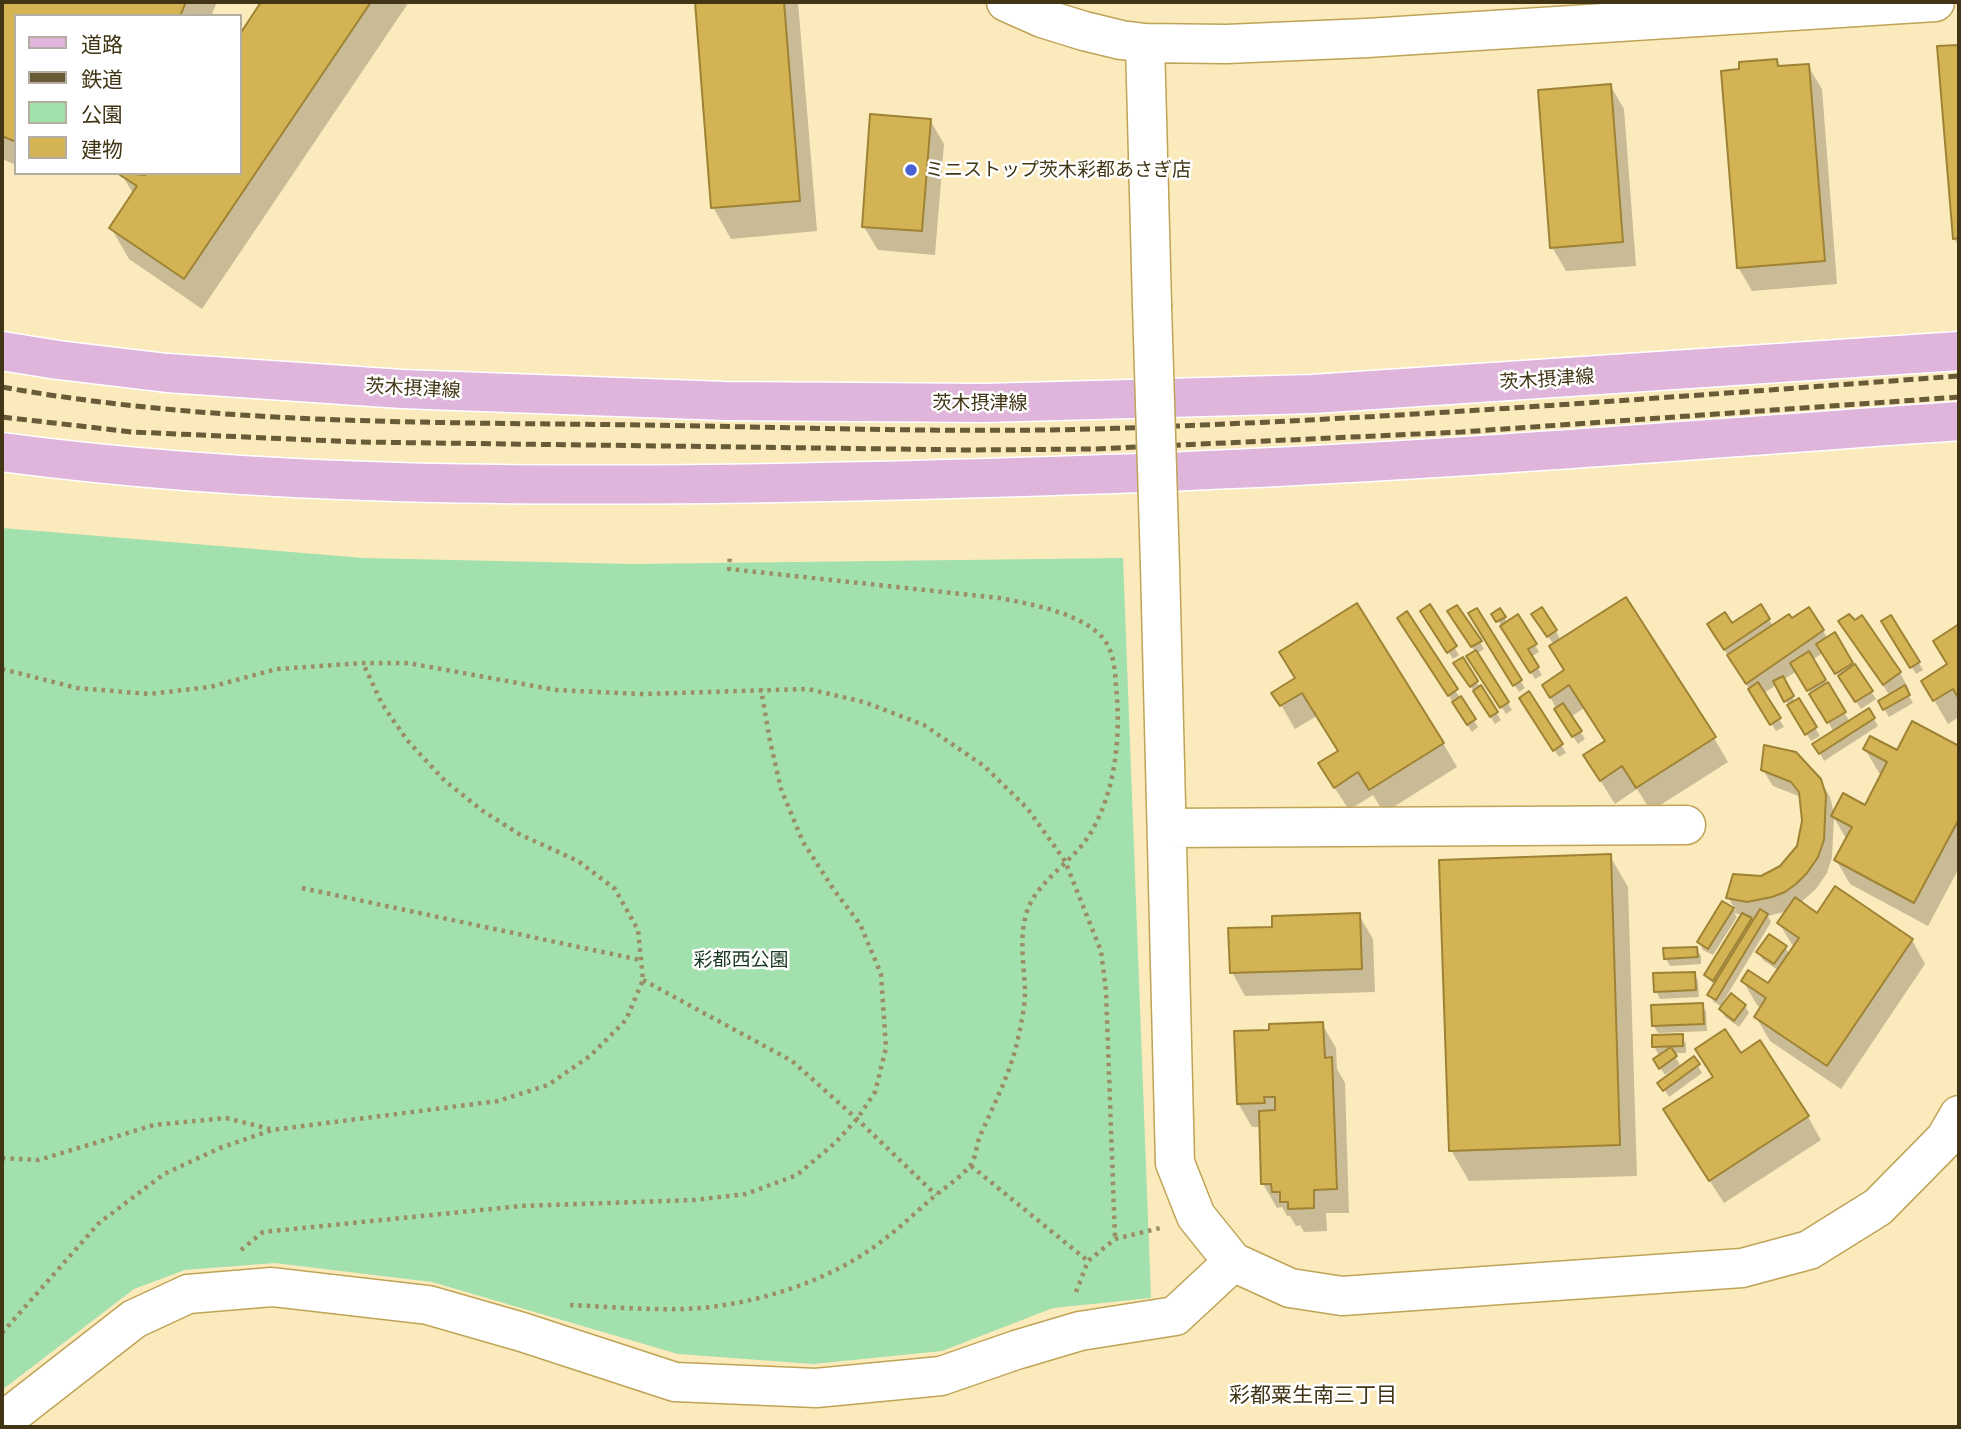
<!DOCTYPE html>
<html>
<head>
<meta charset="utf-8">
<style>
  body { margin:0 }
  #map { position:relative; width:1961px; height:1429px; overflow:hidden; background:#fbeabc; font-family:Figtree,"Noto Sans JP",sans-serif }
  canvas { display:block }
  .frame { position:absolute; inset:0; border:4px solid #413515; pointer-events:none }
  .legend { position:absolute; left:14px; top:14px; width:228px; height:161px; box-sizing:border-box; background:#fff; border:2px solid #b3aea1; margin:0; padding:9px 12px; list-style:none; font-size:21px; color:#413515 }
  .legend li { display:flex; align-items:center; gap:14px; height:35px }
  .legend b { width:35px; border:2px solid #b3aea1 }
</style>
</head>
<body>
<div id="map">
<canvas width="1961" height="1429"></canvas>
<div class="frame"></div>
<ul class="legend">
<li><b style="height:9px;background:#dfb5db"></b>道路</li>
<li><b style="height:9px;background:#685b38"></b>鉄道</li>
<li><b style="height:19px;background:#a2e0ae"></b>公園</li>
<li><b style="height:19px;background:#d4b355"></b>建物</li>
</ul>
</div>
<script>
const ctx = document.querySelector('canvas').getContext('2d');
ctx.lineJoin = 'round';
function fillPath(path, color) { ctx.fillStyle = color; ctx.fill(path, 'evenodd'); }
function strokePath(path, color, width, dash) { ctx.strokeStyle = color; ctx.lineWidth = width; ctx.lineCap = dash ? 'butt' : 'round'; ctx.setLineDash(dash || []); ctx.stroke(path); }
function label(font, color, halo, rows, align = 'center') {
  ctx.font = font + ' Figtree,"Noto Sans JP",sans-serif'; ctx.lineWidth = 5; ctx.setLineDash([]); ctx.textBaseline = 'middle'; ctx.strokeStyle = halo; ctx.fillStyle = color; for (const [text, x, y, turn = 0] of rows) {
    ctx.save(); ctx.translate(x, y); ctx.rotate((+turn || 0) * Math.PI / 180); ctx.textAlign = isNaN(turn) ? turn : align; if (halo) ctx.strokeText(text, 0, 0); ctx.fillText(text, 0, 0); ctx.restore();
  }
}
fillPath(new Path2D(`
  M 2,528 L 363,558 L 632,564 L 1123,558 L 1151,1298 L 1053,1308 L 942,1351 L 813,1364 L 678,1354 L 432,1282 L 275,1263 L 185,1270 L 134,1289 L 2,1390 Z`), '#a2e0ae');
fillPath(new Path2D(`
  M 2,2 L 217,2 L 211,16 L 16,16 L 16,165 L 2,159 Z
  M 263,2 L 409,2 L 202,309 L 129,259 L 111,228 L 134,195 L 122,175 L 124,173 L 139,173 L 145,178 L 240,173 L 240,37 Z
  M 696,2 L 798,2 L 817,231 L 731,239 L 713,207 Z
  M 1959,46 L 1959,247 L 1954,238 L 1939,48 Z
  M 1777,61 L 1781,68 L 1808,66 L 1822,89 L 1837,284 L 1752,291 L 1738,267 Z
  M 1610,85 L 1624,109 L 1636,266 L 1566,271 L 1552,247 Z
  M 930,120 L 944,144 L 935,255 L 878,250 L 864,227 Z
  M 1760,606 L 1773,626 L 1791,621 L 1823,631 L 1828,639 L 1834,635 L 1876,699 L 1861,709 L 1823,653 L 1812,660 L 1850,722 L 1869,710 L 1878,726 L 1824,761 L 1815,744 L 1834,732 L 1797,671 L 1783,680 L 1795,702 L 1799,700 L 1820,736 L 1811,741 L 1776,685 L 1763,694 L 1784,727 L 1776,731 L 1713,632 L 1731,625 Z
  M 1429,607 L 1459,655 L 1453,659 L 1427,619 Z
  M 1476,610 L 1525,688 L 1519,692 L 1471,614 Z
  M 1499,610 L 1508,623 L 1518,617 L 1539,652 L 1531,657 L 1542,675 L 1535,679 L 1494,614 Z
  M 1407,613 L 1478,727 L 1472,732 L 1404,626 Z
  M 1890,617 L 1923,670 L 1916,674 L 1883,621 Z
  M 1862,618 L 1900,673 L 1909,689 L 1906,691 L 1913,703 L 1889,717 L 1880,702 L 1890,696 L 1850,637 L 1854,623 Z
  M 1454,619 L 1480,642 L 1484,649 L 1476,654 L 1512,710 L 1506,714 L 1469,656 L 1475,652 Z
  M 1538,622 L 1556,631 L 1561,641 L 1714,738 L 1728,762 L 1651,811 L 1637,789 L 1615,804 L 1585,756 L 1606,742 L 1584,708 L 1571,717 L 1585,739 L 1578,744 L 1560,717 L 1545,686 L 1565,672 L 1554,645 Z
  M 1959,626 L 1959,717 L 1948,724 L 1923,681 L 1948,665 L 1935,642 Z
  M 1462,659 L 1501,720 L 1495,724 L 1460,670 Z
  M 1297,679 L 1443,743 L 1457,767 L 1384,813 L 1373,795 L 1349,810 L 1334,787 L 1339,752 L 1317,716 L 1295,729 L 1274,693 Z
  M 1529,693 L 1566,753 L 1559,757 L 1521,698 Z
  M 1913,723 L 1959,748 L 1959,868 L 1928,926 L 1850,884 L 1836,860 L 1847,840 L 1834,818 L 1832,857 L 1827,873 L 1816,889 L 1800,903 L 1818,915 L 1912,940 L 1925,964 L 1841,1089 L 1770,1041 L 1756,1017 L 1761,1008 L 1757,1005 L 1743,981 L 1769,986 L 1779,971 L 1763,960 L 1758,952 L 1785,947 L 1790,955 L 1794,948 L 1779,923 L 1788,911 L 1768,916 L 1771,922 L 1723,1002 L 1745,1006 L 1749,1013 L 1739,1027 L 1725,1017 L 1721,1009 L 1722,1007 L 1714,1002 L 1709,995 L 1715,986 L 1706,975 L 1750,920 L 1753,924 L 1757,918 L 1734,913 L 1737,917 L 1713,955 L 1703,950 L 1699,942 L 1723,903 L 1736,911 L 1728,897 L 1753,878 L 1770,874 L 1791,858 L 1799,847 L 1803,821 L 1801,797 L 1773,786 L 1763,770 L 1820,780 L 1830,797 L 1834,813 L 1865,807 L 1883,775 L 1879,773 L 1865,749 L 1898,753 Z
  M 1610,856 L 1628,887 L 1637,1176 L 1469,1181 L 1451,1150 Z
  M 1359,915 L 1373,939 L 1375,992 L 1245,996 L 1232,972 L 1274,928 Z
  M 1696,948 L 1701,956 L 1701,964 L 1670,966 L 1666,959 L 1665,950 Z
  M 1694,973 L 1698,981 L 1699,997 L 1660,999 L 1656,991 Z
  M 1702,1004 L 1706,1012 L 1707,1031 L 1658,1033 L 1654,1026 Z
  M 1322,1024 L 1336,1048 L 1337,1069 L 1345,1083 L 1349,1213 L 1326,1213 L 1327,1231 L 1304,1232 L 1300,1225 L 1296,1226 L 1290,1216 L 1287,1216 L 1282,1207 L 1277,1208 L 1263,1184 L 1261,1127 L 1252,1127 L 1238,1103 L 1271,1032 Z
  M 1682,1036 L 1686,1044 L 1686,1053 L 1673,1053 L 1680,1065 L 1665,1075 L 1655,1060 L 1665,1054 L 1658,1054 L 1654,1046 Z
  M 1740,1055 L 1808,1117 L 1821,1140 L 1724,1203 L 1679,1133 L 1714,1078 Z
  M 1694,1059 L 1702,1073 L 1669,1097 L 1660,1083 Z`), '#0003');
const building = new Path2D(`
  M 2,2 L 186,2 L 180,16 L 16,16 L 16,142 L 2,136 Z
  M 261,2 L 371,2 L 184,279 L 109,228 L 137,186 L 120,175 L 122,173 L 145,175 L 146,173 L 240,173 L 240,34 Z
  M 695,2 L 784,2 L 800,201 L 711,208 Z
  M 1959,45 L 1959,238 L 1953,239 L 1937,46 Z
  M 1777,59 L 1778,66 L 1809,64 L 1825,261 L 1737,268 L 1721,71 L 1739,69 L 1739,62 Z
  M 1611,84 L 1623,242 L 1550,248 L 1538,90 Z
  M 870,114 L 931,119 L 922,231 L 862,227 Z
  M 1626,597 L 1716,737 L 1636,788 L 1622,766 L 1600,781 L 1583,755 L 1605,741 L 1569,685 L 1550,698 L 1542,685 L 1564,670 L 1549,646 Z
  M 1357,603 L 1444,743 L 1369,790 L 1358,772 L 1334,788 L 1318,763 L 1338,751 L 1302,693 L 1280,706 L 1271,693 L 1295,678 L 1279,652 Z
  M 1430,604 L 1457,646 L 1447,653 L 1420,611 Z
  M 1761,604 L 1770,619 L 1724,650 L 1707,624 L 1725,612 L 1732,623 Z
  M 1457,605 L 1482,641 L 1471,647 L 1447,611 Z
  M 1542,607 L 1557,630 L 1547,637 L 1531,614 Z
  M 1809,607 L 1824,630 L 1746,684 L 1727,655 L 1789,614 L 1792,618 Z
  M 1477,608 L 1522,680 L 1513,686 L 1468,613 Z
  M 1500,608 L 1506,617 L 1496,622 L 1491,614 Z
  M 1407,611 L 1458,689 L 1448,696 L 1397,618 Z
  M 1518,614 L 1537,644 L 1528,649 L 1539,667 L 1530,673 L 1500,626 Z
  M 1849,614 L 1855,620 L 1862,615 L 1901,672 L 1883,685 L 1838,621 Z
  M 1891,615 L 1920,662 L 1910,668 L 1881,621 Z
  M 1959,624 L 1959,699 L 1953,689 L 1933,701 L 1921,681 L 1947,664 L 1933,641 Z
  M 1835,632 L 1853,663 L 1835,674 L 1816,644 Z
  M 1476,650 L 1509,702 L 1500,708 L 1466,656 Z
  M 1809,651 L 1826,680 L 1807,691 L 1790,663 Z
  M 1463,657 L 1478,681 L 1470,687 L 1453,663 Z
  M 1855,664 L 1873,691 L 1855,702 L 1838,676 Z
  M 1783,676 L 1794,696 L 1784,702 L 1773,681 Z
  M 1758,682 L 1781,718 L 1770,725 L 1748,689 Z
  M 1828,682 L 1846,712 L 1827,723 L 1809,694 Z
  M 1481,685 L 1498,712 L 1490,717 L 1473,691 Z
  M 1905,685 L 1910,695 L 1883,710 L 1878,701 Z
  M 1529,691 L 1563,744 L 1553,751 L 1519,698 Z
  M 1461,696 L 1476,719 L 1467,725 L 1452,702 Z
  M 1799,698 L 1817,727 L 1805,735 L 1787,705 Z
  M 1563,703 L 1582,731 L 1572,737 L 1554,709 Z
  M 1869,708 L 1875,718 L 1819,754 L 1812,744 Z
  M 1912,721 L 1959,746 L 1959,819 L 1914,903 L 1834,860 L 1852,827 L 1831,816 L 1843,793 L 1865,805 L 1887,762 L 1863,749 L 1870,736 L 1897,750 Z
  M 1764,745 L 1796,752 L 1821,779 L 1826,795 L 1824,840 L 1818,857 L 1807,873 L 1796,884 L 1785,892 L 1772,897 L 1747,902 L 1726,898 L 1733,874 L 1761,876 L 1780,866 L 1797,846 L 1802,821 L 1799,792 L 1791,782 L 1761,770 Z
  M 1611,854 L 1620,1145 L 1449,1151 L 1439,860 Z
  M 1835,886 L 1913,939 L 1827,1066 L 1754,1017 L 1766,998 L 1741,981 L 1748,970 L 1768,983 L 1799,938 L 1777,923 L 1795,897 L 1817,913 Z
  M 1722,901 L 1734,908 L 1708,949 L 1697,942 Z
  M 1760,909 L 1768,914 L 1716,1000 L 1707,995 Z
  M 1360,913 L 1362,969 L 1230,973 L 1228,928 L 1272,927 L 1272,916 Z
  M 1742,913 L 1752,918 L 1713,981 L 1704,975 Z
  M 1769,934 L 1787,946 L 1774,964 L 1756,952 Z
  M 1697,947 L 1698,957 L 1664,959 L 1663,948 Z
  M 1695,972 L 1696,990 L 1654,992 L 1653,973 Z
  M 1731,993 L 1746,1005 L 1734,1021 L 1719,1009 Z
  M 1703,1003 L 1704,1024 L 1652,1026 L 1651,1005 Z
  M 1323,1022 L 1325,1058 L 1332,1057 L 1337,1189 L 1314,1190 L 1314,1208 L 1288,1209 L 1288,1202 L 1280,1202 L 1280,1192 L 1272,1192 L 1271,1184 L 1261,1184 L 1259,1111 L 1275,1110 L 1275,1097 L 1264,1097 L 1265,1103 L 1237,1104 L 1234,1031 L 1269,1030 L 1269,1024 Z
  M 1725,1029 L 1741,1053 L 1760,1040 L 1809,1116 L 1709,1181 L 1663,1109 L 1713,1077 L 1695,1049 Z
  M 1683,1034 L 1683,1046 L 1652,1047 L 1652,1035 Z
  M 1671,1047 L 1677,1056 L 1659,1069 L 1653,1059 Z
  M 1694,1056 L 1700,1064 L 1663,1091 L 1657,1083 Z`);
fillPath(building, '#d4b355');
strokePath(building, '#9e8334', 2);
const minor = new Path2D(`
  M 1006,2 L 1042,18 L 1084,31 L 1121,40 L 1145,43 L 1226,44 L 1367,38 L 1935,2
  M 1145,43 L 1152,305
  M 1160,566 L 1175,1163 L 1196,1216 L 1233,1262 L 1290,1288 L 1342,1296 L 1742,1268 L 1809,1250 L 1878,1207 L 1945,1139 L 1959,1115
  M 1167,828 L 1686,825
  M 2,1422 L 134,1319 L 188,1294 L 272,1287 L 428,1305 L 522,1332 L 675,1382 L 816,1388 L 941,1376 L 1016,1350 L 1080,1331 L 1175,1316 L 1233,1262`);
const major = new Path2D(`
  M 2,351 L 58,360 L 167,373 L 402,389 L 725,401 L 985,403 L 1313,394 L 1959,351
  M 2,452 C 259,486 520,487 779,483 C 930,480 1081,476 1232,469 C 1475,458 1717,438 1959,421`);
strokePath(minor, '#bfa356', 41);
strokePath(major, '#fff', 41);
strokePath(new Path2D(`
  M 2,669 L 77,688 L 149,694 L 210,687 L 277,669 L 363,663 L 408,663 L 556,690 L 640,694 L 808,689 L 864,702 L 924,725 L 984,766 L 1027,808 L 1065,861 L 1101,951 L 1106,991 L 1115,1239
  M 302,888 L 640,960
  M 643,980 L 792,1061 L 857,1119 L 936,1195
  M 2,1158 L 39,1160 L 154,1125 L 226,1118 L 270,1129
  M 971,1166 L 1088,1261
  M 241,1250 L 263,1232 L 521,1206 L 694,1200 L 746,1194 L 797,1175 L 835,1143 L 857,1119 L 875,1092 L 886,1048 L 881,974 L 860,924 L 834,890 L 803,842 L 781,789 L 770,741 L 761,689
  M 1076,1292 L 1088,1261 L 1115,1239 L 1160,1228
  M 570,1305 C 616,1307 665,1312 711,1307 C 773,1299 838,1277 887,1237 C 902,1226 916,1212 930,1200 C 942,1189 958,1180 969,1167 C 976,1160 976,1145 980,1136 C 993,1106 1008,1078 1016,1047 C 1020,1030 1025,1008 1025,991 C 1024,963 1017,929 1031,902 C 1044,877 1075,859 1090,834 C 1116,791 1121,736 1116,686 C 1115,670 1114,652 1103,638 C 1081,613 1031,604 999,598 L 729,569 L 730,555
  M 2,1333 L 99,1223 L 164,1174 L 220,1148 L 272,1130 L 498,1101 L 548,1085 L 590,1056 L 626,1020 L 643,980 L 638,930 L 615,889 L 578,861 L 519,834 L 483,811 L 445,781 L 407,740 L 382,704 L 363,663`), '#9b8d66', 4.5, [3.5, 5]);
strokePath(minor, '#fff', 38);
strokePath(major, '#dfb5db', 38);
strokePath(new Path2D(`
  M 2,387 C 212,425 428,422 640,425 C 791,427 943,433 1094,429 C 1383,420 1671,397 1959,376
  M 2,417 L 132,432 L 358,442 L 970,450 L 1094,449 L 1461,432 L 1959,397`), '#685b38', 5, [10, 5]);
const minorBridge = new Path2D(`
  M 1152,305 L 1160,566`);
strokePath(minorBridge, '#bfa356', 41, []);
strokePath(minorBridge, '#fff', 38);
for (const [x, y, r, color] of [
  [911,170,7,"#4862d6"]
]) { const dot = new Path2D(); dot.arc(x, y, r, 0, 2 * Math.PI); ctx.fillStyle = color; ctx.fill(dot); strokePath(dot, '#fff', 2.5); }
label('19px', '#413515', '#fff', [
  ["ミニストップ茨木彩都あさぎ店",925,170]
], 'left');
label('19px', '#413515', '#fff', [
  ["茨木摂津線",1547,380,-4],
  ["茨木摂津線",413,389,3],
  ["茨木摂津線",980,403]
]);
label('19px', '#183920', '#fff', [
  ["彩都西公園",741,960]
]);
label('21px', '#413515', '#fff', [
  ["彩都粟生南三丁目",1313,1396]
]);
</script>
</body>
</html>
